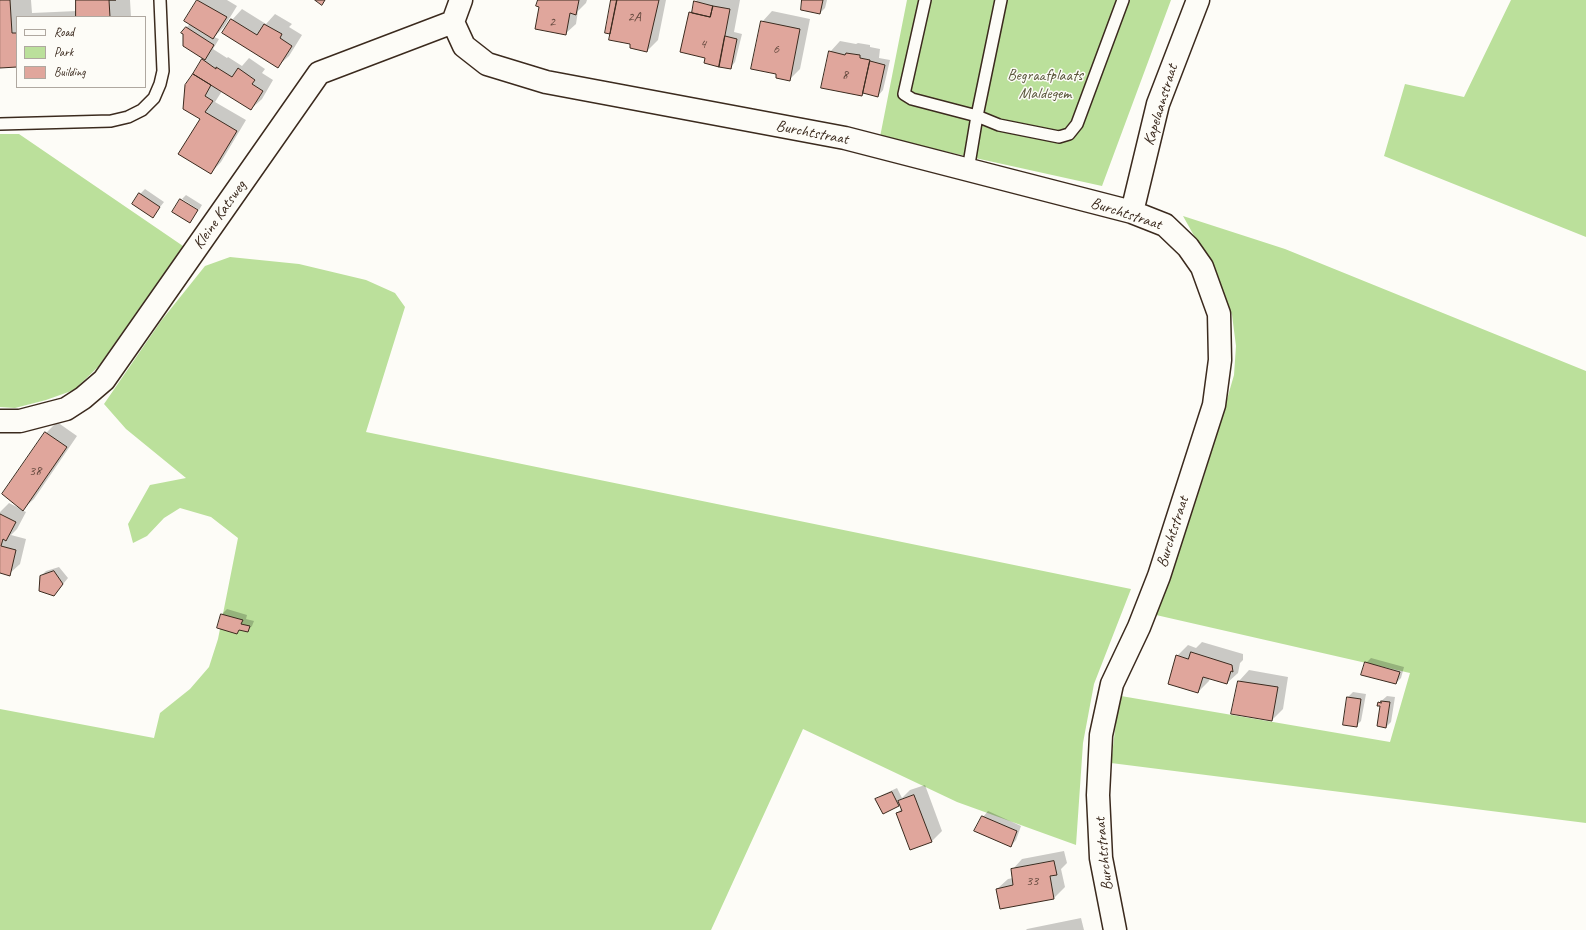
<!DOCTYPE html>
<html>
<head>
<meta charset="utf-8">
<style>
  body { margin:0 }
  #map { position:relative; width:1586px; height:930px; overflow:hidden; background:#fdfcf7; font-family:Caveat,sans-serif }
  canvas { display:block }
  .legend { position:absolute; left:16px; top:16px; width:130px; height:72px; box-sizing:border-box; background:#fdfcf7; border:1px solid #afa8a0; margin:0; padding:5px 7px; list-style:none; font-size:12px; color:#3b2a1e }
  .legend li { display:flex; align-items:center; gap:8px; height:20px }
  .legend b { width:20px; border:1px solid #afa8a0 }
</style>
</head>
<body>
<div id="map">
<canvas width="1586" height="930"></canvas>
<ul class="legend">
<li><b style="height:5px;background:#fdfcf7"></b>Road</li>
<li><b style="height:11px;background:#bbe09b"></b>Park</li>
<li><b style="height:11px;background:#e0a69c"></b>Building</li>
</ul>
</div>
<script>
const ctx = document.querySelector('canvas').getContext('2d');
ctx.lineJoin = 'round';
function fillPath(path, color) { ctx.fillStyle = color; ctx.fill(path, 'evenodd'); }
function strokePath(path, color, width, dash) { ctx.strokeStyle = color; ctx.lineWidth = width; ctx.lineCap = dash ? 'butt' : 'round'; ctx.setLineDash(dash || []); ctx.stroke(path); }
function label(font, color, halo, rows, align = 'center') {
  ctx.font = font + ' Caveat,sans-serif'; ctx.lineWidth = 3; ctx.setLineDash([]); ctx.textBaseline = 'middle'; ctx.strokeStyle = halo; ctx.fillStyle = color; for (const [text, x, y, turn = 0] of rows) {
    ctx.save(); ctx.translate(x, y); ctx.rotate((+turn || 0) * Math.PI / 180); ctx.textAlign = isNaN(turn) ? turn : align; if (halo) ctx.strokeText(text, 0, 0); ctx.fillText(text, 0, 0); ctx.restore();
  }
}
fillPath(new Path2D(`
  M 907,0 L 1171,0 L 1102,186 L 880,137 Z
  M 1511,0 L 1586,0 L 1586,237 L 1384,156 L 1405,84 L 1464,97 Z
  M 0,134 L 19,134 L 183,246 L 98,367 L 74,390 L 46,400 L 15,408 L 0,407 Z
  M 1183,216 L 1285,249 L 1586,371 L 1586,823 L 1111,763 L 1116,722 L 1121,696 L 1390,742 L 1410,673 L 1156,615 L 1204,476 L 1221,420 L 1234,375 L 1236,346 L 1232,315 L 1218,280 L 1197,241 Z
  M 230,257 L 299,264 L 366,280 L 395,293 L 405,307 L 366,432 L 1131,589 L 1094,684 L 1083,743 L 1076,845 L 957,802 L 803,729 L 711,930 L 0,930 L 0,709 L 154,738 L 160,713 L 190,689 L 209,667 L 218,639 L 238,538 L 211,517 L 180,508 L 164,518 L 147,536 L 133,543 L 128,524 L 150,485 L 186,478 L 126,429 L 104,404 L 161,321 L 205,266 Z`), '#bbe09b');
fillPath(new Path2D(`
  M 0,0 L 31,0 L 32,13 L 77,11 L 77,0 L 130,0 L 131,17 L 17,17 L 17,66 L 0,67 Z
  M 199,0 L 227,0 L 237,6 L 224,27 L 214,37 L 219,39 L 213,49 L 227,58 L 228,57 L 242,66 L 249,58 L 265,69 L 262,73 L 273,80 L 262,99 L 251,109 L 222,91 L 215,102 L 246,120 L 221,162 L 211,173 L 201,119 L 203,60 L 204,58 L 186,28 L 190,24 L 185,21 Z
  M 539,0 L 587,0 L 586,3 L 578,11 L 576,24 L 565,34 L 540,6 Z
  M 612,0 L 666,0 L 658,40 L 647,51 L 631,43 L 612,30 L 610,33 Z
  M 697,0 L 740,0 L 734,32 L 742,34 L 735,62 L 730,68 L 705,63 L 706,57 L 690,13 L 694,8 L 695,2 Z
  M 803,0 L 827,0 L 825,8 L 820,13 Z
  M 242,9 L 266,24 L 275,14 L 292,24 L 289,27 L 302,35 L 289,56 L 278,66 L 232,20 Z
  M 772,11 L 810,19 L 800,69 L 789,80 L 777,73 L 762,22 Z
  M 840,41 L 856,44 L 858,43 L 870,45 L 870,47 L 880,49 L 879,58 L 890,60 L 883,90 L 878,96 L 865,93 L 862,95 L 822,87 L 830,52 Z
  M 145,189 L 164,202 L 153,216 L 140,194 Z
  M 186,195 L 202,205 L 199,210 L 182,199 Z
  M 57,422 L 77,436 L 34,499 L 22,510 L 26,512 L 17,529 L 11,535 L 26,539 L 20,564 L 9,574 L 0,572 L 0,512 L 9,503 L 21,509 L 3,494 L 46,433 Z
  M 59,567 L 68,578 L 54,595 L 41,576 L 46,571 Z
  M 227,609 L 247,615 L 246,619 L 254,621 L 252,626 L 247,631 L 240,629 L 237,632 L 222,614 Z
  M 1202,642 L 1243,654 L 1243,660 L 1240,663 L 1238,673 L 1227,683 L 1210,678 L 1209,681 L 1198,692 L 1177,656 L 1188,645 L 1196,648 Z
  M 1371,658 L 1404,667 L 1401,678 L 1396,683 L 1366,663 Z
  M 1249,670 L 1288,677 L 1283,709 L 1272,720 L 1239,681 Z
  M 1353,692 L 1366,694 L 1361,721 L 1356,726 L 1344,724 L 1348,697 Z
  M 1387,696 L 1395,697 L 1391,722 L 1386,727 L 1382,705 L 1379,703 Z
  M 925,785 L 942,831 L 932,841 L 897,813 L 902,808 L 900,803 L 898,805 L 877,800 L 882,795 L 897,788 L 902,798 L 910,790 Z
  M 988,811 L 1021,826 L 1016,840 L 1011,846 L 983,817 Z
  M 1064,851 L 1067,863 L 1061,869 L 1065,887 L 1054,898 L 1001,908 L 997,889 L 1008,879 L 1013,878 L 1012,870 L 1022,859 Z
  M 1081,918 L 1084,930 L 1026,930 L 1027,929 Z`), '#0003');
const building = new Path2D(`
  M 0,0 L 10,0 L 12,33 L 17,33 L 17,67 L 0,68 Z
  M 76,0 L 116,0 L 109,0 L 110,17 L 76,17 Z
  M 197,0 L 227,17 L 213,39 L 184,21 Z
  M 315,0 L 325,0 L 322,5 Z
  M 538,0 L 579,0 L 576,15 L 570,13 L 566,35 L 535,29 L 539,7 L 536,6 Z
  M 611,0 L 617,0 L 610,34 L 605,33 Z
  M 617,0 L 659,0 L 647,52 L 630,48 L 630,44 L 609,40 Z
  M 802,0 L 823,0 L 820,14 L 801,10 Z
  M 694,1 L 713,6 L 710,17 L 692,13 Z
  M 713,6 L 730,9 L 719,67 L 704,63 L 705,58 L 680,52 L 689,12 L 710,17 Z
  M 231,19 L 257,35 L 264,24 L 282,34 L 280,38 L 292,46 L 278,68 L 222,33 Z
  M 761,21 L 800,29 L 790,81 L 776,78 L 776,74 L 751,69 Z
  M 186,27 L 214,45 L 205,60 L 183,46 L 183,34 L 181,33 Z
  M 725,36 L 737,39 L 731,69 L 719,67 Z
  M 829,51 L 845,55 L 846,53 L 860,55 L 860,58 L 870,60 L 862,96 L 821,88 Z
  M 202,59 L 216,69 L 216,67 L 232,77 L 238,68 L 255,80 L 252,84 L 263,91 L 251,110 L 193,74 Z
  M 870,61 L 885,65 L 878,97 L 863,93 Z
  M 193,74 L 211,85 L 205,96 L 213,101 L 205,112 L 237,131 L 211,174 L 178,154 L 200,119 L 183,109 L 185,85 Z
  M 139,193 L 160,207 L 153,218 L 132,204 Z
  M 180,199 L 198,210 L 190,223 L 172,212 Z
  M 45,432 L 67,447 L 23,511 L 2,494 Z
  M 0,514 L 16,522 L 6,541 L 3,539 L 1,546 L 16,550 L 10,576 L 0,573 Z
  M 54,571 L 63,584 L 54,596 L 39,591 L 40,576 Z
  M 221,614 L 243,620 L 241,624 L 250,626 L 248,632 L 239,630 L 237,634 L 217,628 Z
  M 1191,652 L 1232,665 L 1233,672 L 1231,671 L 1227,684 L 1203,677 L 1198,693 L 1168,684 L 1176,655 L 1188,659 Z
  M 1365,662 L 1400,672 L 1396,684 L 1361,675 Z
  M 1238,681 L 1278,687 L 1272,721 L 1231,714 Z
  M 1347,697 L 1361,699 L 1357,727 L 1343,725 Z
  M 1381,701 L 1390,702 L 1386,728 L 1377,726 L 1380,706 L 1377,706 L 1378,702 L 1381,703 Z
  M 892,792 L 899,806 L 883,814 L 875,799 Z
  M 914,795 L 932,842 L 910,850 L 896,813 L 902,811 L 898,801 Z
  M 982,816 L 1017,831 L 1011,847 L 974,831 Z
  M 1054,861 L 1057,875 L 1050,876 L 1054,899 L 1000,909 L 996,889 L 1013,885 L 1011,869 Z`);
fillPath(building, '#e0a69c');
strokePath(building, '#3b2a1e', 1);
const lane = new Path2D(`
  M 925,0 L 904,94 L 912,99 L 977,116 L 999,125 L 1059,137 L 1069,134 L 1077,124 L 1123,0
  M 0,124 L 111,121 L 128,117 L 142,110 L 154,98 L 160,84 L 163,71 L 160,0
  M 968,170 L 977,116 L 1001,0`);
const street = new Path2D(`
  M 453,22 L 464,46 L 487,64 L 546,82 L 845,138 L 1132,212 L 1165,225 L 1188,247 L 1202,267 L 1219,314 L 1220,360 L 1214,405 L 1159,576 L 1139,627 L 1112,684 L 1101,735 L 1098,795 L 1101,858 L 1115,930
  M 453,22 L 461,0
  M 1132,212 L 1158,104 L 1198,0
  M 0,421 L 20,421 L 66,409 L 83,398 L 104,380 L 319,73 L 453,22`);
strokePath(lane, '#3b2a1e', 14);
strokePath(street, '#3b2a1e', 25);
strokePath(lane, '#fdfcf7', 11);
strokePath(street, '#fdfcf7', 22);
label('14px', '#64493e', null, [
  ["2A",634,17],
  ["2",552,22],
  ["4",703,44],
  ["6",776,49],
  ["8",845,75],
  ["38",35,471],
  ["33",1032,881]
]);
label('16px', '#5b583d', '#fdfcf7', [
  ["Begraafplaats",1045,76],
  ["Maldegem",1045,94]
]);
label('16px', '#3b2a1e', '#fdfcf7', [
  ["Kapelaanstraat",1161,105,-73],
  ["Burchtstraat",812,133,11],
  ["Burchtstraat",1126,214,18],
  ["Kleine Katsweg",220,215,-55],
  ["Burchtstraat",1173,532,-72],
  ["Burchtstraat",1104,854,-96]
]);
</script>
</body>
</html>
